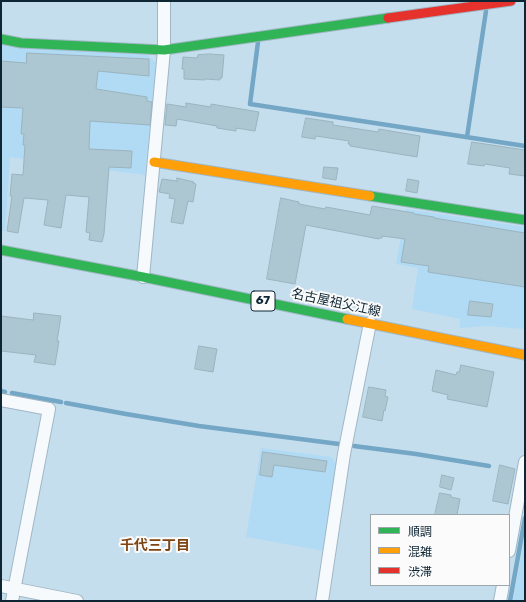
<!DOCTYPE html>
<html>
<head>
<meta charset="utf-8">
<style>
  body { margin:0 }
  #map { position:relative; width:526px; height:602px; overflow:hidden; background:#c4deee; font-family:Rubik,"Noto Sans JP",sans-serif }
  canvas { display:block }
  .frame { position:absolute; inset:0; border:2px solid #0e2634; pointer-events:none }
  .legend { position:absolute; left:370px; top:514px; width:140px; height:72px; box-sizing:border-box; background:#fbfbfb; border:1px solid #9ca6ab; margin:0; padding:5px 7px; list-style:none; font-size:12px; color:#0e2634 }
  .legend li { display:flex; align-items:center; gap:8px; height:20px }
  .legend b { width:20px; border:1px solid #9ca6ab }
</style>
</head>
<body>
<div id="map">
<canvas width="526" height="602"></canvas>
<div class="frame"></div>
<ul class="legend">
<li><b style="height:5px;background:#30b455"></b>順調</li>
<li><b style="height:5px;background:#ff9f0a"></b>混雑</li>
<li><b style="height:5px;background:#e5322d"></b>渋滞</li>
</ul>
</div>
<script>
const ctx = document.querySelector('canvas').getContext('2d');
ctx.lineJoin = 'round';
function fillPath(path, color) { ctx.fillStyle = color; ctx.fill(path, 'evenodd'); }
function strokePath(path, color, width, dash) { ctx.strokeStyle = color; ctx.lineWidth = width; ctx.lineCap = dash ? 'butt' : 'round'; ctx.setLineDash(dash || []); ctx.stroke(path); }
function label(font, color, halo, rows, align = 'center') {
  ctx.font = font + ' Rubik,"Noto Sans JP",sans-serif'; ctx.lineWidth = 4; ctx.setLineDash([]); ctx.textBaseline = 'middle'; ctx.strokeStyle = halo; ctx.fillStyle = color; for (const [text, x, y, turn = 0] of rows) {
    ctx.save(); ctx.translate(x, y); ctx.rotate((+turn || 0) * Math.PI / 180); ctx.textAlign = isNaN(turn) ? turn : align; if (halo) ctx.strokeText(text, 0, 0); ctx.fillText(text, 0, 0); ctx.restore();
  }
}
fillPath(new Path2D(`
  M 1,44 L 148,55 L 156,63 L 145,175 L 10,157 L 5,231 L 1,231 Z
  M 406,209 L 525,227 L 525,329 L 486,326 L 460,328 L 460,319 L 412,309 L 418,268 L 396,264 Z
  M 261,448 L 331,457 L 337,465 L 324,551 L 246,537 Z
  M 525,534 L 525,601 L 513,601 Z`), '#b1daf4');
strokePath(new Path2D(`
  M 258,42 L 250,104 L 525,146
  M 467,137 L 486,11
  M 1,391 L 5,392
  M 12,393 L 61,402
  M 66,403 L 126,414 L 199,426 L 339,444
  M 354,446 L 416,454 L 489,466
  M 510,601 L 525,518`), '#74a7c5', 4.5);
const building = new Path2D(`
  M 27,53 L 149,59 L 149,76 L 98,71 L 96,89 L 147,97 L 147,101 L 152,102 L 150,125 L 90,121 L 89,149 L 132,151 L 131,168 L 109,167 L 104,234 L 102,242 L 89,240 L 90,233 L 86,232 L 89,197 L 66,195 L 61,228 L 44,225 L 48,200 L 24,198 L 18,233 L 7,231 L 12,196 L 10,196 L 12,174 L 23,175 L 25,145 L 23,145 L 24,134 L 21,134 L 23,108 L 1,107 L 1,61 L 26,63 Z
  M 210,54 L 224,55 L 222,78 L 220,78 L 220,80 L 205,79 L 205,80 L 184,79 L 184,69 L 182,69 L 183,57 L 197,58 L 198,55 Z
  M 186,103 L 211,107 L 211,104 L 259,112 L 255,131 L 236,128 L 236,131 L 217,128 L 217,126 L 177,119 L 176,126 L 165,125 L 167,104 L 186,107 Z
  M 306,118 L 333,122 L 333,125 L 378,132 L 379,129 L 420,136 L 417,157 L 350,146 L 350,144 L 348,144 L 349,141 L 316,136 L 315,139 L 302,137 Z
  M 472,142 L 525,150 L 525,176 L 509,174 L 510,168 L 485,164 L 484,166 L 468,164 Z
  M 324,167 L 338,168 L 336,180 L 323,178 Z
  M 177,178 L 194,182 L 193,183 L 196,184 L 193,202 L 188,201 L 183,224 L 171,222 L 175,199 L 169,198 L 170,194 L 159,192 L 162,179 L 177,181 Z
  M 408,179 L 419,181 L 417,193 L 406,191 Z
  M 281,198 L 299,202 L 299,204 L 325,209 L 326,207 L 370,215 L 372,206 L 414,213 L 414,214 L 434,217 L 434,218 L 525,233 L 525,287 L 428,272 L 429,266 L 401,262 L 405,239 L 382,236 L 382,238 L 380,238 L 379,239 L 306,225 L 295,284 L 267,279 Z
  M 470,301 L 493,304 L 491,317 L 468,315 Z
  M 34,313 L 61,316 L 57,341 L 59,341 L 55,365 L 34,362 L 36,355 L 1,351 L 1,316 L 33,320 Z
  M 199,346 L 217,349 L 213,372 L 195,369 Z
  M 461,365 L 494,372 L 487,407 L 447,399 L 448,395 L 432,391 L 436,370 L 456,375 L 457,372 L 459,372 Z
  M 369,387 L 386,390 L 385,396 L 388,397 L 385,411 L 384,410 L 382,421 L 363,417 Z
  M 263,452 L 327,461 L 325,472 L 274,465 L 272,477 L 260,475 Z
  M 500,465 L 515,469 L 508,504 L 493,501 Z
  M 442,475 L 454,478 L 451,490 L 440,487 Z
  M 440,493 L 451,495 L 451,497 L 460,499 L 457,515 L 435,515 Z`);
fillPath(building, '#adc7d2');
strokePath(building, '#9ab4bf', 1);
const street = new Path2D(`
  M 143,277 L 164,50 L 164,1
  M 1,400 L 49,409 L 12,601
  M 509,551 L 525,462
  M 1,586 L 77,601
  M 322,601 L 344,454 L 370,323
  M 500,601 L 503,585`);
const fast = new Path2D(`
  M 1,39 L 21,43 L 164,50 L 388,18
  M 370,196 L 525,220
  M 1,250 L 143,277 L 347,319`);
const slow = new Path2D(`
  M 154,162 L 370,196
  M 347,319 L 525,355`);
const jam = new Path2D(`
  M 388,18 L 511,1`);
strokePath(street, '#a0b6c4', 14);
strokePath(fast, '#a0b6c4', 11);
strokePath(slow, '#a0b6c4', 11);
strokePath(jam, '#a0b6c4', 11);
strokePath(street, '#f6fafc', 12);
strokePath(fast, '#30b455', 9);
strokePath(slow, '#ff9f0a', 9);
strokePath(jam, '#e5322d', 9);
for (const [x, y, w] of [
  [263,301,24]
]) { const box = new Path2D(); box.roundRect(x - w / 2, y - 10, w, 20, 3); ctx.fillStyle = '#fbfbfb'; ctx.fill(box); strokePath(box, '#0e2634', 1); }
label('bold 12px', '#0e2634', null, [
  ["67",263,301]
]);
label('13px', '#0e2634', '#fbfbfb', [
  ["名古屋祖父江線",336,303,12]
]);
label('bold 14px', '#7e4412', '#fbfbfb', [
  ["千代三丁目",155,546]
]);
</script>
</body>
</html>
